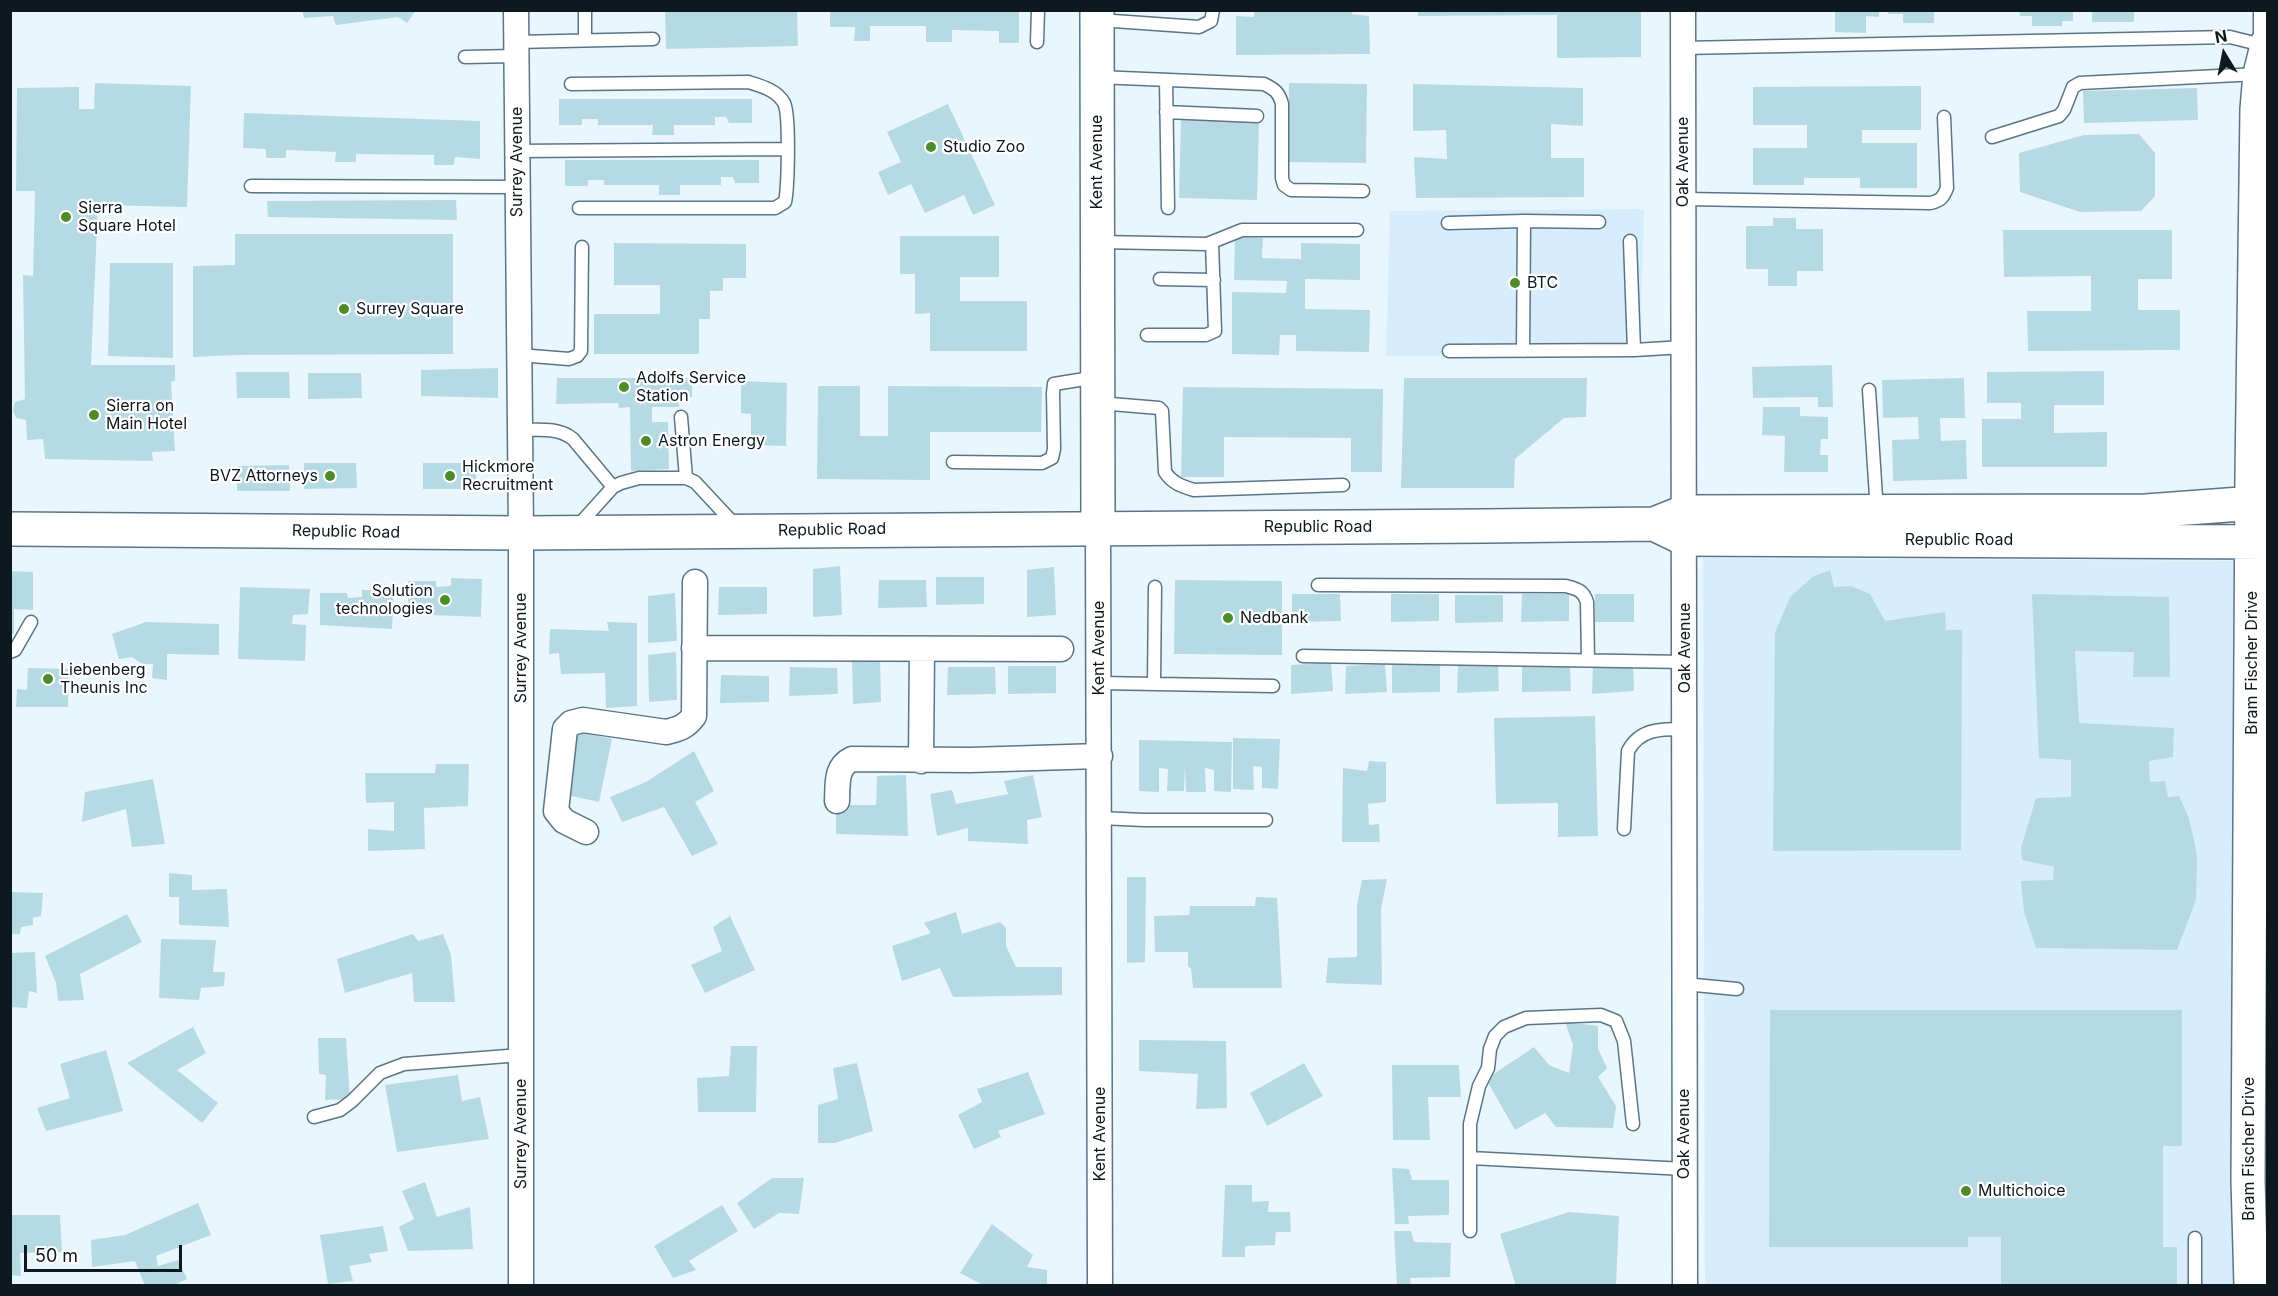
<!DOCTYPE html>
<html>
<head>
<meta charset="utf-8">
<style>
  body { margin:0 }
  #map { position:relative; width:2278px; height:1296px; overflow:hidden; background:#eaf6fe; font-family:Inter,sans-serif }
  canvas { display:block }
  .frame { position:absolute; inset:0; border:12px solid #0e181f; pointer-events:none }
  .north { position:absolute; left:2194px; top:24px; width:60px; height:60px; -webkit-text-stroke:4px #fff; paint-order:stroke; rotate:350deg; font-size:16px; font-weight:700; line-height:24px; text-align:center; color:#0e181f }
  .north::after { content:''; display:block; margin:auto; width:21px; height:27px; background:#0e181f; clip-path:polygon(50% 0,100% 100%,50% 72%,0 100%) }
  .scale { position:absolute; left:24px; top:1245px; width:158px; height:27px; box-sizing:border-box; border:3px solid #0e181f; border-top:0; padding-left:8px; font-size:18px; line-height:21px; white-space:nowrap; color:#0e181f; -webkit-text-stroke:4px #fff; paint-order:stroke }
</style>
</head>
<body>
<div id="map">
<canvas width="2278" height="1296"></canvas>
<div class="frame"></div>
<div class="north">N</div>
<div class="scale">50 m</div>
</div>
<script>
const ctx = document.querySelector('canvas').getContext('2d');
ctx.lineJoin = 'round';
function fillPath(path, color) { ctx.fillStyle = color; ctx.fill(path, 'evenodd'); }
function strokePath(path, color, width, dash) { ctx.strokeStyle = color; ctx.lineWidth = width; ctx.lineCap = dash ? 'butt' : 'round'; ctx.setLineDash(dash || []); ctx.stroke(path); }
function label(font, color, halo, rows, align = 'center') {
  ctx.font = font + ' Inter,sans-serif'; ctx.lineWidth = 4.5; ctx.setLineDash([]); ctx.textBaseline = 'middle'; ctx.strokeStyle = halo; ctx.fillStyle = color; for (const [text, x, y, turn = 0] of rows) {
    ctx.save(); ctx.translate(x, y); ctx.rotate((+turn || 0) * Math.PI / 180); ctx.textAlign = isNaN(turn) ? turn : align; if (halo) ctx.strokeText(text, 0, 0); ctx.fillText(text, 0, 0); ctx.restore();
  }
}
fillPath(new Path2D(`
  M 1644,209 L 1640,356 L 1386,356 L 1390,211 Z
  M 1703,558 L 2267,561 L 2267,1285 L 1705,1285 Z`), '#d7edfc');
fillPath(new Path2D(`
  M 302,10 L 416,10 L 407,23 L 398,17 L 336,25 L 333,16 L 304,18 Z
  M 665,10 L 797,10 L 798,46 L 666,49 Z
  M 850,10 L 1019,10 L 1019,43 L 999,43 L 999,31 L 952,30 L 952,42 L 926,42 L 926,26 L 870,26 L 870,41 L 854,41 L 855,27 L 830,27 L 830,12 Z
  M 1254,10 L 1352,10 L 1352,14 L 1369,16 L 1370,54 L 1236,55 L 1236,16 L 1254,17 Z
  M 1418,10 L 1641,10 L 1641,57 L 1557,58 L 1557,15 L 1418,16 Z
  M 1835,10 L 1879,10 L 1879,17 L 1866,16 L 1866,33 L 1835,32 Z
  M 1888,10 L 1934,10 L 1934,23 L 1903,23 L 1903,14 L 1888,14 Z
  M 2019,10 L 2073,10 L 2073,21 L 2062,21 L 2062,26 L 2032,26 L 2032,16 L 2020,16 Z
  M 2092,10 L 2134,10 L 2134,22 L 2092,22 Z
  M 95,83 L 191,86 L 187,207 L 98,205 L 91,365 L 175,365 L 175,381 L 171,382 L 175,451 L 152,452 L 153,461 L 45,459 L 43,439 L 27,440 L 26,420 L 16,418 L 13,411 L 15,402 L 25,399 L 23,275 L 33,276 L 35,191 L 16,191 L 17,88 L 79,87 L 79,109 L 94,109 Z
  M 1289,83 L 1367,84 L 1366,163 L 1288,162 Z
  M 1413,84 L 1583,88 L 1583,126 L 1551,124 L 1551,158 L 1584,158 L 1584,197 L 1416,198 L 1414,157 L 1447,159 L 1446,130 L 1413,131 Z
  M 1921,86 L 1921,130 L 1862,130 L 1862,143 L 1917,143 L 1917,188 L 1860,188 L 1860,178 L 1804,178 L 1804,185 L 1753,185 L 1753,148 L 1807,148 L 1807,125 L 1753,125 L 1753,87 Z
  M 2197,88 L 2198,120 L 2084,123 L 2083,91 Z
  M 559,99 L 752,99 L 752,123 L 729,123 L 726,117 L 715,117 L 715,125 L 674,125 L 674,135 L 652,135 L 653,125 L 598,125 L 598,119 L 582,119 L 582,125 L 559,125 Z
  M 948,104 L 995,205 L 973,215 L 964,195 L 925,213 L 911,184 L 888,195 L 878,172 L 901,162 L 887,132 Z
  M 244,113 L 480,121 L 480,159 L 455,157 L 454,165 L 434,165 L 434,155 L 356,154 L 356,162 L 335,162 L 336,152 L 286,150 L 286,158 L 266,158 L 266,149 L 243,148 Z
  M 1181,119 L 1259,121 L 1257,200 L 1179,198 Z
  M 2139,134 L 2155,153 L 2155,196 L 2141,211 L 2080,212 L 2020,192 L 2019,153 L 2084,135 Z
  M 565,160 L 759,160 L 759,183 L 735,183 L 733,177 L 721,177 L 721,185 L 680,185 L 680,195 L 659,195 L 659,185 L 604,185 L 604,180 L 588,180 L 588,186 L 565,186 Z
  M 456,200 L 457,220 L 268,217 L 267,201 Z
  M 1773,218 L 1796,218 L 1796,229 L 1823,229 L 1823,271 L 1797,271 L 1797,286 L 1768,286 L 1768,269 L 1746,269 L 1746,226 L 1773,226 Z
  M 2003,230 L 2172,230 L 2172,279 L 2138,279 L 2138,310 L 2180,310 L 2180,350 L 2028,351 L 2027,311 L 2091,311 L 2091,276 L 2004,277 Z
  M 235,234 L 453,234 L 453,354 L 236,355 L 193,357 L 193,266 L 235,265 Z
  M 900,236 L 999,236 L 999,277 L 960,277 L 960,301 L 1027,301 L 1027,351 L 930,351 L 930,313 L 915,314 L 915,274 L 900,274 Z
  M 1235,237 L 1263,238 L 1262,258 L 1301,259 L 1301,243 L 1360,244 L 1360,280 L 1305,279 L 1305,309 L 1370,310 L 1369,352 L 1296,351 L 1296,335 L 1280,335 L 1279,355 L 1232,354 L 1232,292 L 1286,293 L 1287,281 L 1234,280 Z
  M 614,243 L 746,244 L 746,278 L 723,278 L 723,291 L 710,291 L 710,319 L 699,319 L 699,354 L 594,354 L 594,314 L 660,314 L 660,285 L 614,285 Z
  M 110,263 L 173,263 L 173,358 L 108,356 Z
  M 1832,365 L 1833,407 L 1818,407 L 1818,397 L 1753,398 L 1752,367 Z
  M 498,368 L 498,398 L 421,396 L 421,370 Z
  M 2104,371 L 2104,405 L 2054,405 L 2054,433 L 2107,432 L 2107,467 L 1982,467 L 1982,419 L 2021,419 L 2021,403 L 1987,403 L 1987,372 Z
  M 236,372 L 289,372 L 290,398 L 237,398 Z
  M 308,373 L 361,373 L 362,398 L 308,399 Z
  M 557,378 L 692,378 L 692,397 L 679,398 L 679,407 L 652,407 L 652,422 L 668,422 L 669,469 L 631,471 L 630,407 L 619,408 L 618,403 L 556,404 Z
  M 1404,378 L 1587,378 L 1586,417 L 1564,418 L 1515,459 L 1514,488 L 1401,488 Z
  M 1964,378 L 1965,418 L 1940,418 L 1941,441 L 1966,440 L 1967,479 L 1893,481 L 1892,440 L 1919,439 L 1918,417 L 1883,418 L 1882,380 Z
  M 741,381 L 787,383 L 786,446 L 751,445 L 751,414 L 741,413 Z
  M 818,386 L 860,386 L 860,436 L 888,436 L 888,386 L 1042,387 L 1041,432 L 930,432 L 930,480 L 817,479 Z
  M 1183,387 L 1383,389 L 1382,472 L 1351,472 L 1351,438 L 1224,437 L 1224,477 L 1181,477 Z
  M 1763,407 L 1800,407 L 1800,416 L 1828,417 L 1828,439 L 1821,439 L 1820,455 L 1828,455 L 1828,472 L 1784,472 L 1785,436 L 1762,435 Z
  M 304,463 L 356,463 L 357,488 L 304,489 Z
  M 423,463 L 475,463 L 477,489 L 423,489 Z
  M 289,465 L 290,491 L 237,491 L 237,466 Z
  M 840,566 L 842,615 L 813,617 L 813,569 Z
  M 1054,567 L 1056,615 L 1027,617 L 1027,570 Z
  M 1830,570 L 1834,587 L 1851,586 L 1870,594 L 1885,621 L 1945,612 L 1946,630 L 1962,630 L 1961,850 L 1773,851 L 1775,633 L 1790,597 L 1814,576 Z
  M 10,571 L 33,572 L 33,610 L 14,609 L 14,634 L 10,634 Z
  M 936,577 L 984,577 L 984,604 L 936,605 Z
  M 451,578 L 482,579 L 481,617 L 408,614 L 408,581 L 436,581 L 436,587 L 451,586 Z
  M 879,580 L 926,580 L 927,607 L 878,608 Z
  M 1175,580 L 1282,581 L 1282,655 L 1174,654 Z
  M 240,587 L 310,589 L 308,614 L 293,615 L 292,624 L 306,625 L 305,661 L 238,659 Z
  M 719,587 L 767,587 L 767,614 L 718,615 Z
  M 362,590 L 394,591 L 392,629 L 320,625 L 320,593 L 347,593 L 348,598 L 362,597 Z
  M 675,593 L 677,641 L 648,643 L 648,596 Z
  M 1292,594 L 1340,594 L 1341,621 L 1292,622 Z
  M 1391,594 L 1439,594 L 1439,621 L 1391,622 Z
  M 1522,594 L 1569,594 L 1569,621 L 1521,622 Z
  M 1595,594 L 1634,594 L 1634,622 L 1595,622 Z
  M 2032,594 L 2169,597 L 2170,677 L 2133,677 L 2134,652 L 2075,651 L 2079,723 L 2174,728 L 2173,757 L 2149,761 L 2150,782 L 2165,781 L 2168,797 L 2179,796 L 2188,816 L 2194,839 L 2197,857 L 2196,900 L 2177,950 L 2036,948 L 2024,912 L 2021,881 L 2053,880 L 2054,867 L 2022,860 L 2021,848 L 2036,798 L 2071,797 L 2071,760 L 2039,758 Z
  M 1455,595 L 1503,595 L 1503,622 L 1455,623 Z
  M 146,622 L 219,624 L 219,655 L 167,654 L 167,680 L 152,678 L 153,664 L 142,664 L 132,657 L 119,659 L 112,634 Z
  M 607,622 L 637,623 L 637,706 L 606,708 L 605,673 L 561,674 L 559,653 L 549,654 L 550,629 L 609,631 Z
  M 676,652 L 677,700 L 649,702 L 648,655 Z
  M 880,654 L 881,702 L 853,704 L 852,657 Z
  M 1331,663 L 1333,691 L 1291,694 L 1291,665 Z
  M 1498,663 L 1499,691 L 1457,693 L 1458,665 Z
  M 1385,664 L 1387,692 L 1345,694 L 1346,666 Z
  M 1522,664 L 1570,664 L 1571,691 L 1522,692 Z
  M 1633,664 L 1634,691 L 1592,694 L 1593,665 Z
  M 1392,665 L 1440,665 L 1440,692 L 1392,693 Z
  M 1008,666 L 1056,666 L 1056,693 L 1008,694 Z
  M 790,667 L 837,668 L 838,694 L 789,696 Z
  M 948,667 L 995,667 L 996,694 L 947,695 Z
  M 28,668 L 69,669 L 68,707 L 16,707 L 17,689 L 27,690 Z
  M 721,675 L 769,676 L 769,702 L 720,703 Z
  M 1595,716 L 1598,836 L 1558,837 L 1558,803 L 1496,804 L 1494,718 Z
  M 577,731 L 612,739 L 599,802 L 567,795 Z
  M 1233,738 L 1280,739 L 1278,789 L 1262,788 L 1262,767 L 1253,766 L 1254,790 L 1233,789 Z
  M 1139,740 L 1232,742 L 1231,792 L 1214,791 L 1214,770 L 1205,768 L 1206,792 L 1186,792 L 1185,766 L 1184,791 L 1167,791 L 1168,769 L 1159,768 L 1159,792 L 1139,791 Z
  M 694,751 L 714,791 L 695,802 L 718,844 L 692,856 L 664,807 L 622,822 L 610,797 L 646,782 Z
  M 1369,761 L 1386,762 L 1386,802 L 1368,804 L 1369,825 L 1379,824 L 1380,842 L 1342,842 L 1343,768 L 1367,771 Z
  M 436,764 L 469,764 L 468,806 L 424,808 L 425,849 L 368,851 L 368,829 L 394,831 L 394,802 L 366,803 L 365,773 L 435,773 Z
  M 906,775 L 908,836 L 836,834 L 836,805 L 876,805 L 877,776 Z
  M 1033,775 L 1042,817 L 1027,820 L 1028,844 L 968,841 L 968,828 L 937,836 L 930,794 L 952,790 L 956,804 L 1008,794 L 1004,781 Z
  M 153,779 L 165,844 L 132,847 L 126,809 L 82,822 L 85,792 Z
  M 169,873 L 192,875 L 192,890 L 227,889 L 229,927 L 179,925 L 179,897 L 169,897 Z
  M 1127,877 L 1146,877 L 1145,962 L 1127,963 Z
  M 1387,879 L 1381,909 L 1382,985 L 1326,983 L 1328,958 L 1357,957 L 1357,905 L 1362,880 Z
  M 10,892 L 43,893 L 41,916 L 33,918 L 33,925 L 21,927 L 20,934 L 10,934 Z
  M 1256,897 L 1277,898 L 1282,988 L 1193,988 L 1191,968 L 1188,967 L 1188,952 L 1155,952 L 1154,916 L 1189,915 L 1190,906 L 1255,906 Z
  M 956,912 L 962,934 L 1000,922 L 1006,928 L 1006,946 L 1016,967 L 1062,967 L 1062,995 L 953,997 L 940,968 L 902,981 L 892,946 L 931,933 L 924,923 Z
  M 127,914 L 142,942 L 80,974 L 84,1000 L 58,1001 L 56,983 L 45,956 Z
  M 730,916 L 755,970 L 705,993 L 691,965 L 722,951 L 713,927 Z
  M 413,934 L 418,941 L 443,934 L 451,955 L 455,1002 L 414,1002 L 412,973 L 345,993 L 337,959 Z
  M 161,939 L 216,940 L 213,972 L 225,972 L 224,986 L 201,988 L 199,1000 L 159,998 Z
  M 35,952 L 37,993 L 29,991 L 27,1008 L 10,1007 L 10,953 Z
  M 1770,1010 L 2182,1010 L 2182,1146 L 2163,1146 L 2163,1247 L 2177,1247 L 2177,1286 L 2001,1286 L 2001,1237 L 1968,1237 L 1968,1247 L 1769,1247 Z
  M 1565,1022 L 1598,1026 L 1598,1049 L 1607,1068 L 1598,1077 L 1616,1106 L 1613,1128 L 1556,1127 L 1545,1113 L 1515,1130 L 1486,1079 L 1534,1047 L 1549,1065 L 1569,1073 L 1573,1045 Z
  M 193,1027 L 206,1053 L 177,1070 L 218,1103 L 202,1123 L 127,1063 Z
  M 318,1038 L 346,1038 L 350,1099 L 325,1100 L 326,1075 L 319,1074 Z
  M 1139,1040 L 1226,1041 L 1227,1108 L 1196,1109 L 1198,1074 L 1139,1071 Z
  M 731,1046 L 757,1046 L 756,1112 L 698,1112 L 697,1078 L 729,1076 Z
  M 106,1050 L 123,1111 L 46,1131 L 37,1108 L 70,1098 L 60,1064 Z
  M 857,1063 L 873,1131 L 835,1143 L 818,1143 L 818,1105 L 838,1099 L 833,1068 Z
  M 1304,1063 L 1323,1096 L 1267,1126 L 1250,1093 Z
  M 1392,1065 L 1459,1065 L 1461,1097 L 1428,1097 L 1430,1140 L 1393,1140 Z
  M 1028,1072 L 1045,1114 L 998,1131 L 1001,1137 L 974,1149 L 958,1115 L 982,1102 L 977,1089 Z
  M 458,1075 L 462,1101 L 480,1097 L 489,1139 L 397,1152 L 385,1085 Z
  M 1392,1168 L 1409,1169 L 1412,1180 L 1449,1180 L 1449,1215 L 1408,1216 L 1409,1224 L 1395,1224 Z
  M 772,1178 L 804,1178 L 799,1214 L 779,1213 L 754,1229 L 737,1203 Z
  M 425,1182 L 437,1217 L 470,1207 L 473,1249 L 408,1251 L 399,1227 L 414,1219 L 402,1191 Z
  M 1225,1185 L 1252,1185 L 1252,1202 L 1269,1201 L 1268,1212 L 1290,1212 L 1291,1232 L 1276,1232 L 1275,1245 L 1245,1246 L 1245,1257 L 1222,1257 Z
  M 198,1203 L 211,1235 L 156,1256 L 158,1266 L 178,1260 L 187,1279 L 172,1286 L 145,1286 L 135,1261 L 92,1267 L 91,1240 L 125,1235 Z
  M 722,1205 L 738,1231 L 689,1261 L 696,1270 L 673,1278 L 654,1246 Z
  M 1569,1212 L 1619,1216 L 1616,1286 L 1516,1286 L 1500,1234 Z
  M 10,1215 L 60,1215 L 62,1252 L 20,1253 L 21,1276 L 10,1275 Z
  M 992,1224 L 1033,1255 L 1027,1267 L 1047,1270 L 1047,1286 L 985,1286 L 960,1273 Z
  M 383,1226 L 388,1251 L 369,1254 L 372,1262 L 349,1266 L 353,1281 L 328,1284 L 320,1235 Z
  M 1394,1231 L 1411,1231 L 1414,1242 L 1451,1243 L 1450,1277 L 1410,1278 L 1411,1286 L 1397,1286 Z`), '#b6dae4');
const service = new Path2D(`
  M 585,10 L 585,40
  M 1099,20 L 1199,27 L 1211,21 L 1213,10
  M 516,42 L 653,39
  M 1037,42 L 1038,10
  M 1683,48 L 2230,37 L 2266,46
  M 465,57 L 516,56
  M 1098,77 L 1264,84 C 1274,89 1279,92 1282,104 L 1282,178 L 1284,185 L 1291,190 L 1363,191
  M 1166,80 L 1168,208
  M 571,84 L 748,82 C 761,86 777,90 784,103 C 790,114 788,188 785,202 L 775,208 L 579,208
  M 1166,112 L 1257,116
  M 1992,137 L 2059,116 L 2064,110 L 2073,87 L 2080,83 L 2258,74
  M 517,151 L 788,149
  M 251,186 L 517,187
  M 1684,199 L 1930,203 C 1940,201 1943,198 1947,188 L 1944,117
  M 1448,223 L 1524,221
  M 1630,241 L 1634,350
  M 1099,242 L 1207,244 L 1242,230 L 1357,230
  M 1160,279 L 1214,280
  M 1147,335 L 1206,335 L 1215,331 L 1212,243
  M 1449,351 L 1634,350 L 1684,347
  M 1523,351 L 1524,221 L 1599,222
  M 519,355 L 569,359 L 577,356 L 581,351 L 582,247
  M 1869,390 L 1877,512
  M 1099,403 L 1159,408 L 1162,411 L 1165,472 C 1172,483 1181,486 1194,490 L 1343,485
  M 681,417 L 686,478
  M 520,430 C 539,430 558,427 573,439 L 613,487
  M 953,462 L 1042,463 L 1052,458 L 1054,449 L 1053,393 L 1054,384 L 1097,377
  M 577,527 L 613,487 L 621,483 L 639,478 L 686,478 L 695,482 L 736,526
  M 1318,585 L 1566,586 C 1577,589 1583,590 1587,602 L 1588,660
  M 10,652 L 15,650 L 31,622
  M 1303,656 L 1685,662
  M 1099,683 L 1273,686
  M 1154,684 L 1155,587
  M 1100,818 L 1144,820 L 1266,820
  M 1624,829 L 1628,751 C 1640,728 1662,729 1685,729
  M 1684,984 L 1737,989
  M 314,1117 L 340,1110 L 352,1101 L 380,1073 L 404,1064 L 521,1055
  M 1470,1158 L 1685,1169
  M 1470,1231 L 1470,1124 L 1479,1086 L 1488,1068 L 1490,1049 L 1495,1036 L 1504,1027 L 1526,1018 L 1601,1015 L 1616,1021 L 1624,1041 L 1633,1124
  M 2195,1238 L 2195,1286`);
const minor = new Path2D(`
  M 516,10 L 521,533 L 521,1286
  M 1683,10 L 1685,1286
  M 2266,10 L 2266,46
  M 1098,529 L 1100,1286
  M 694,648 L 1061,649
  M 921,761 L 922,649
  M 837,801 C 838,784 835,767 852,759 L 970,760 L 1100,756
  M 586,832 L 564,821 L 556,811 L 565,729 L 571,723 L 583,720 L 666,732 C 679,729 686,727 694,716 L 695,582`);
const secondary = new Path2D(`
  M 1097,10 L 1098,529
  M 1654,524 L 1685,539 L 2268,542
  M 10,529 L 521,533 L 1486,526 L 1654,524 L 1684,512 L 2146,511 L 2268,502
  M 2251,1286 L 2248,1180 L 2252,475 L 2257,109 L 2260,74 L 2268,42`);
strokePath(service, '#5a7586', 15);
strokePath(minor, '#5a7586', 27);
strokePath(secondary, '#5a7586', 36);
strokePath(service, '#fff', 12);
strokePath(minor, '#fff', 24);
strokePath(secondary, '#fff', 33);
for (const [x, y, r, color] of [
  [931,147,6,"#4e8b2a"],
  [66,217,6,"#4e8b2a"],
  [1515,283,6,"#4e8b2a"],
  [344,309,6,"#4e8b2a"],
  [624,387,6,"#4e8b2a"],
  [94,415,6,"#4e8b2a"],
  [646,441,6,"#4e8b2a"],
  [330,476,6,"#4e8b2a"],
  [450,476,6,"#4e8b2a"],
  [445,600,6,"#4e8b2a"],
  [1228,618,6,"#4e8b2a"],
  [48,679,6,"#4e8b2a"],
  [1966,1191,6,"#4e8b2a"]
]) { const dot = new Path2D(); dot.arc(x, y, r, 0, 2 * Math.PI); ctx.fillStyle = color; ctx.fill(dot); strokePath(dot, '#fff', 2); }
label('16px', '#0e181f', '#fff', [
  ["Studio Zoo",943,147],
  ["Sierra",78,208],
  ["Square Hotel",78,226],
  ["BTC",1527,283],
  ["Surrey Square",356,309],
  ["Adolfs Service",636,378],
  ["Station",636,396],
  ["Sierra on",106,406],
  ["Main Hotel",106,424],
  ["Astron Energy",658,441],
  ["Hickmore",462,467],
  ["Recruitment",462,485],
  ["BVZ Attorneys",318,476,"right"],
  ["Solution",433,591,"right"],
  ["technologies",433,609,"right"],
  ["Nedbank",1240,618],
  ["Liebenberg",60,670],
  ["Theunis Inc",60,688],
  ["Multichoice",1978,1191]
], 'left');
label('16px', '#0e181f', '#fff', [
  ["Surrey Avenue",517,162,-90],
  ["Kent Avenue",1097,162,-90],
  ["Oak Avenue",1683,162,-90],
  ["Republic Road",1318,527],
  ["Republic Road",832,530,-1],
  ["Republic Road",346,532,1],
  ["Republic Road",1959,540],
  ["Surrey Avenue",521,648,-90],
  ["Kent Avenue",1099,648,-90],
  ["Oak Avenue",1685,648,-90],
  ["Bram Fischer Drive",2252,663,-90],
  ["Surrey Avenue",521,1134,-90],
  ["Kent Avenue",1100,1134,-90],
  ["Oak Avenue",1684,1134,-90],
  ["Bram Fischer Drive",2249,1149,-90]
]);
</script>
</body>
</html>
